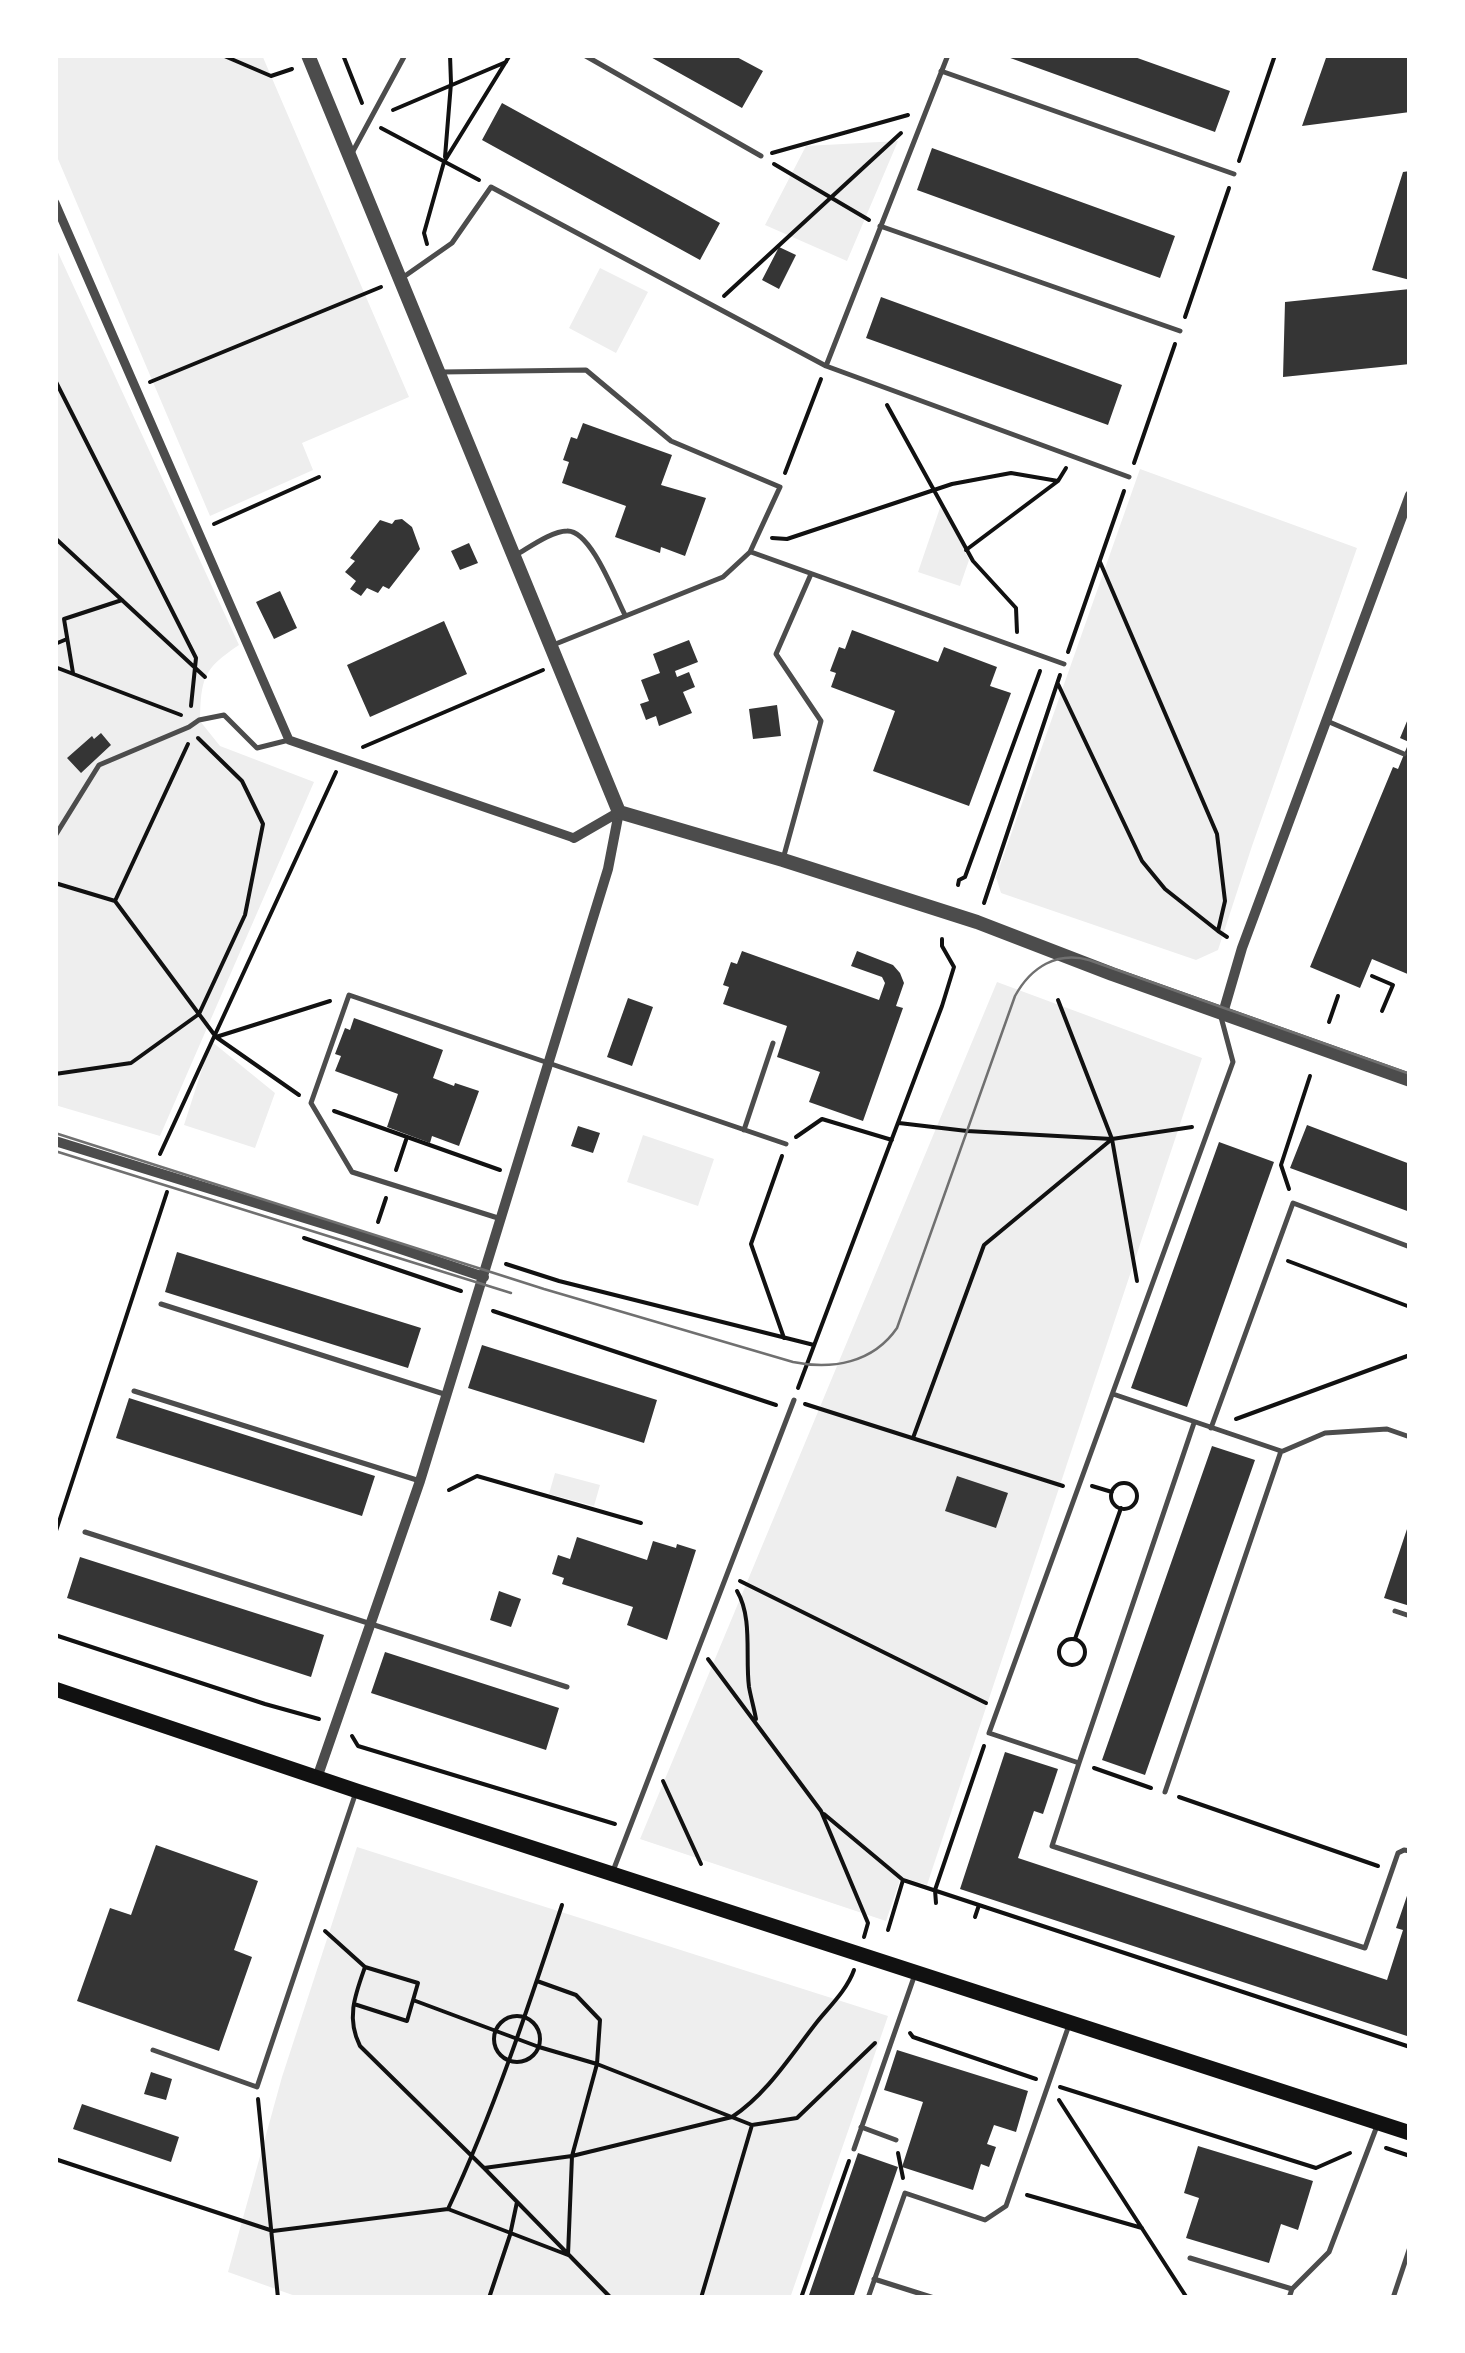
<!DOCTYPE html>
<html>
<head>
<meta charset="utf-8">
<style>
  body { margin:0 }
  #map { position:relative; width:1465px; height:2353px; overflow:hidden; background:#fff; font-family:"Source Sans 3",sans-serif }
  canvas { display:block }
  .frame { position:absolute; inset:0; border:58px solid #fff; pointer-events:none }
</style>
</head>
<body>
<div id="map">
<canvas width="1465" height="2353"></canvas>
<div class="frame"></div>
</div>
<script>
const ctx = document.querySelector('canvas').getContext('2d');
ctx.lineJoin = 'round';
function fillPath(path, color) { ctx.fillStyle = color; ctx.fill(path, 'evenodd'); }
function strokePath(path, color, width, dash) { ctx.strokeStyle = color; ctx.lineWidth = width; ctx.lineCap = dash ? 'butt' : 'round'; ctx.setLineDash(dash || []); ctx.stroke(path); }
fillPath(new Path2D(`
  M 55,55 L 262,55 L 409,397 L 302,443 L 313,470 L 210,516 L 55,152 Z
  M 898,141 L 847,261 L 765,225 L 806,146 Z
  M 55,246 L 239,645 C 203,669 201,678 200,721 L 220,746 L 314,782 L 160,1136 L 55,1105 Z
  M 600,268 L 648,292 L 616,353 L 569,328 Z
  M 1140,469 L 1357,548 L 1252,846 L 1218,950 L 1196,960 L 1001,893 L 996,877 Z
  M 942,502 L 969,560 L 960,586 L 918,572 Z
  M 997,982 L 1202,1058 L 927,1885 L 901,1877 L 886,1921 L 640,1839 Z
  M 211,1041 L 275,1093 L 255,1148 L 184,1125 Z
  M 643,1135 L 714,1159 L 698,1206 L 627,1182 Z
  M 555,1473 L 600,1485 L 594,1506 L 549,1494 Z
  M 357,1847 L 888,2016 L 790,2298 L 301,2298 L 228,2272 L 282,2077 Z`), '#eee');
fillPath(new Path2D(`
  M 647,55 L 733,55 L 763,71 L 742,108 Z
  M 1002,55 L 1129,55 L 1230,91 L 1215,132 Z
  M 1327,55 L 1410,55 L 1410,112 L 1302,126 Z
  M 502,103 L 720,223 L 700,260 L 482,140 Z
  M 932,148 L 1175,236 L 1160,278 L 917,190 Z
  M 1410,171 L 1410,280 L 1372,270 L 1403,172 Z
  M 779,247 L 796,255 L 779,289 L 762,280 Z
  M 1410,289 L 1410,364 L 1283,377 L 1285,302 Z
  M 881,297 L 1122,385 L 1108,425 L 866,338 Z
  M 583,423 L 672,455 L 661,485 L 706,498 L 685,556 L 661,547 L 660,553 L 615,537 L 626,506 L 562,483 L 569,462 L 563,460 L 571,437 L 577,439 Z
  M 402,519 L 412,527 L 420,549 L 389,589 L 383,586 L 378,593 L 367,588 L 361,596 L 350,589 L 356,581 L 345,572 L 355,561 L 350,558 L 380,520 L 392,524 L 395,520 Z
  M 469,543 L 478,563 L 460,570 L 451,551 Z
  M 280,591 L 297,628 L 274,639 L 256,602 Z
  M 444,621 L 467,674 L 370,717 L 347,665 Z
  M 852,630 L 938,662 L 944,647 L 997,667 L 990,686 L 1011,693 L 969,806 L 873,771 L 895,711 L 831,687 L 836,673 L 830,671 L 839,647 L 845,649 Z
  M 689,640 L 698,662 L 675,671 L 677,677 L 689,672 L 695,687 L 683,692 L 692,713 L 659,726 L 656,716 L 646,720 L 640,704 L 649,701 L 641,680 L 660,673 L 653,654 Z
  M 777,705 L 781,736 L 753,739 L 749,709 Z
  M 1410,714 L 1410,975 L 1372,959 L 1360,988 L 1310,967 L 1393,767 L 1398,769 L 1409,742 L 1400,738 Z
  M 101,733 L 111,745 L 81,773 L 67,758 L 92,736 L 94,739 Z
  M 742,951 L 879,1000 L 885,983 L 882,977 L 851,966 L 857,951 L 893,965 L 900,973 L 904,983 L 896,1006 L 903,1008 L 863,1121 L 809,1102 L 820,1072 L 777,1057 L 787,1026 L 723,1004 L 729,987 L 723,985 L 731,962 L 737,964 Z
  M 628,998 L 653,1007 L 632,1066 L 607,1057 Z
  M 354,1018 L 443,1050 L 433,1078 L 454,1086 L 455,1083 L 479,1091 L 459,1146 L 432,1136 L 430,1143 L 387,1127 L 398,1094 L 335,1071 L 341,1056 L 335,1054 L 345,1028 L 350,1030 Z
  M 1307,1125 L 1410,1164 L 1410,1212 L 1290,1168 Z
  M 578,1126 L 600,1133 L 593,1153 L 571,1146 Z
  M 1219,1142 L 1274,1162 L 1187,1407 L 1131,1388 Z
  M 177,1252 L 421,1328 L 408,1368 L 165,1292 Z
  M 482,1345 L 657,1400 L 644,1443 L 468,1388 Z
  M 129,1398 L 375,1476 L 362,1516 L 116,1438 Z
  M 1212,1446 L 1255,1460 L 1145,1775 L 1102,1760 Z
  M 957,1476 L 1008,1493 L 996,1528 L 945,1511 Z
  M 1409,1523 L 1410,1523 L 1410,1606 L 1384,1598 Z
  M 577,1537 L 647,1560 L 653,1541 L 676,1548 L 677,1544 L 696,1550 L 667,1640 L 627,1625 L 633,1607 L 562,1584 L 564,1578 L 552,1574 L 558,1555 L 570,1559 Z
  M 80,1557 L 324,1635 L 311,1677 L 67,1598 Z
  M 499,1591 L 521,1599 L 511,1627 L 490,1620 Z
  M 385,1652 L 559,1708 L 546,1750 L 371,1693 Z
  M 1005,1752 L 1058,1769 L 1043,1814 L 1034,1811 L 1018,1858 L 1387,1980 L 1403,1930 L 1396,1928 L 1410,1887 L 1410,2037 L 960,1889 Z
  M 156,1845 L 258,1881 L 234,1950 L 252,1957 L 219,2051 L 77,2001 L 110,1908 L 131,1915 Z
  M 897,2050 L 1028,2091 L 1016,2132 L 994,2125 L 987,2144 L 996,2147 L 989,2167 L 981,2164 L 973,2190 L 902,2167 L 923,2102 L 884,2090 Z
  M 151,2072 L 172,2079 L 166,2100 L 144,2094 Z
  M 82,2104 L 179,2137 L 171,2162 L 73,2129 Z
  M 1198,2146 L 1313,2181 L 1298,2230 L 1281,2224 L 1269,2263 L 1186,2238 L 1199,2198 L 1184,2193 Z
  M 858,2153 L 898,2167 L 853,2298 L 808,2298 Z`), '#353535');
strokePath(new Path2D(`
  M 222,55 L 271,76 L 292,69
  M 343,55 L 362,103
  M 393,110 L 506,62
  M 381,128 L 479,180
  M 772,153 L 908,115
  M 445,157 L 451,83 L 450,55
  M 1239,161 L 1275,55
  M 774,164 L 869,220
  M 427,244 L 424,233 L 444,162 L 510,55
  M 724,296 L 901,133
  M 1185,317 L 1229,188
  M 55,380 L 196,658 L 191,706
  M 150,382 L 381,287
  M 887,405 L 973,561 L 1016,608 L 1017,632
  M 1134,463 L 1175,344
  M 785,473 L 821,379
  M 214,524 L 319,477
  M 55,538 L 205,677
  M 772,538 L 787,539 L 952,484 L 1011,473 L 1058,481
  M 966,550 L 1058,481 L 1066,468
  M 1100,562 L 1217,834 L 1225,901 L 1218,931 L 1227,937
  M 55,644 L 67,639
  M 1068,652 L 1124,491
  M 55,667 L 181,715
  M 73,673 L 64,619 L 122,600
  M 1058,684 L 1142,861 L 1165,889 L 1218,931
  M 363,747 L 543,670
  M 55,883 L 115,901 L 188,744
  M 958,885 L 959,880 L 965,877 L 1040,671
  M 115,901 L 216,1037 L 299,1095
  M 984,903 L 1060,675
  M 1372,976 L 1393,985 L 1382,1011
  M 1058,1000 L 1112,1139 L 1137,1281
  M 1329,1022 L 1338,996
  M 216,1037 L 330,1001
  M 55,1074 L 131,1063 L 199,1014 L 245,915 L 263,824 L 242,781 L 198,738
  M 334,1111 L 500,1170
  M 899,1123 L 967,1131 L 1112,1139 L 1192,1127
  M 796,1137 L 822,1119 L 892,1140
  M 160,1154 L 336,772
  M 782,1156 L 751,1244 L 784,1338
  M 396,1170 L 407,1137
  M 1289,1189 L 1281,1165 L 1310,1076
  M 378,1222 L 386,1198
  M 304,1238 L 461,1291
  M 1288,1261 L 1410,1307
  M 506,1264 L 559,1281 L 814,1345
  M 493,1311 L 776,1405
  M 798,1388 L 942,1006 L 954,967 L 942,946 L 942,939
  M 805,1404 L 1063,1486
  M 1236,1419 L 1410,1355
  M 913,1438 L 984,1245 L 1112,1139
  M1111 1496a13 13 0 1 1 26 0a13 13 0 1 1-26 0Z
  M 1092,1486 L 1112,1492
  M 449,1490 L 477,1476 L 641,1523
  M 55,1534 L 167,1192
  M 740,1581 L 986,1703
  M 737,1591 C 753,1618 745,1657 749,1687 C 751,1698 754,1708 756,1719
  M 55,1635 L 265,1704 L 319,1719
  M 1075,1639 L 1121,1508
  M1059 1652a13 13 0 1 1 26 0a13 13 0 1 1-26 0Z
  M 708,1659 L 821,1811 L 868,1923 L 864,1937
  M 352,1736 L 358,1746 L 615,1824
  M 1094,1768 L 1151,1788
  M 663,1781 L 701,1864
  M 1179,1797 L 1378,1866
  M 824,1814 L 903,1880 L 1410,2047
  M 936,1903 L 935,1890 L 984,1746
  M 975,1917 L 979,1905
  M 888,1930 L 903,1880
  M 325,1931 L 365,1967 C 355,1995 346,2018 360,2046 L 484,2168 L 611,2298
  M 413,2000 L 539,2047 L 597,2064 L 752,2125 L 797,2118 L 875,2043
  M 354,2004 L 407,2021 L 418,1983 L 365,1967
  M494 2039a23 23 0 1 1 46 0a23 23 0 1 1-46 0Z
  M 910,2033 L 913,2037 L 1036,2079
  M 1060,2087 L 1316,2168 L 1350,2153
  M 258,2099 L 278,2298
  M 1059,2100 L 1187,2298
  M 1386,2148 L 1410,2156
  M 898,2153 L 903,2178
  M 55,2159 L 273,2231 L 448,2209 L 568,2255 L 572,2156 L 597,2064 L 600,2020 L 576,1995 L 537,1981
  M 484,2168 L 572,2156 L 732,2117 C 767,2094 791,2055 817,2022 C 829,2007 847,1990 854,1970
  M 1027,2195 L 1142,2228
  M 448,2209 C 494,2111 528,2008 562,1905
  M 489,2298 L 510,2235 L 517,2202
  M 701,2298 L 752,2125
  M 801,2298 L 849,2161`), '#111', 4);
strokePath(new Path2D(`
  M 584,55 L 761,156
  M 941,71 L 1234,174
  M 352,153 L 405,55
  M 880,226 L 1180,331
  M 402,278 L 452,243 L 491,187 L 826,366 L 1129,477
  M 826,366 L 948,55
  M 442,372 L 586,370 L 671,441 L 780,487 L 750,552 L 723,577 L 553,645
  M 751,552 L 1064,664
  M 516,555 C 530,547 552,531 567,531 C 591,530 615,596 625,615
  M 1327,721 L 1404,754
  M 55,836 L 99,765 L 189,727 L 199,720 L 224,715 L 257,748 L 289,740
  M 783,859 L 821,721 L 776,654 L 811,574
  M 1221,1017 L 1233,1062 L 989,1733 L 1079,1763 L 1052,1846 L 1365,1948 L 1398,1853 L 1404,1850 L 1410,1851
  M 744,1130 L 773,1043
  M 498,1218 L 352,1172 L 311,1103 L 349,995 L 786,1144
  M 161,1304 L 444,1394
  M 134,1391 L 420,1481
  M 1113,1394 L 1281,1451 L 1165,1792
  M 1211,1428 L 1293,1203 L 1410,1247
  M 1283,1451 L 1325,1433 L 1387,1429 L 1410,1437
  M 85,1532 L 567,1687
  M 1395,1611 L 1410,1616
  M 1079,1763 L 1194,1423
  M 613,1871 L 794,1400
  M 153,2050 L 257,2087 L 356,1792
  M 861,2127 L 896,2140
  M 854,2149 L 914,1977
  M 1190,2258 L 1292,2289
  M 874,2279 L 934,2298
  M 868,2298 L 905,2193 L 985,2220 L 1006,2206 L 1069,2025
  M 1289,2298 L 1292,2289 L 1329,2252 L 1377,2126
  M 1393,2298 L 1410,2247`), '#4c4c4c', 5);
strokePath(new Path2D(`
  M 55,203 L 289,740 L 574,838`), '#4c4c4c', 9);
strokePath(new Path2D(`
  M 574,838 L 619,812
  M 1223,1013 L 1242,948 L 1410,495
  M 55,1141 L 350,1232 L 484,1277
  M 317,1778 L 420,1481 L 608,869 L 619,812`), '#4c4c4c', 10);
strokePath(new Path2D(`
  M 308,55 L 619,812 L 783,860 L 977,922 L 1112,974 L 1410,1080`), '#4c4c4c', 14);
strokePath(new Path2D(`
  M 55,1689 L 357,1791 L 1410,2133`), '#111', 15);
strokePath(new Path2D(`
  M 55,1133 L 544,1289 L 793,1362 C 832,1370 873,1363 897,1328 L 1015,996 C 1031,967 1057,951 1089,960 L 1410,1074
  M 55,1151 L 511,1293`), '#707070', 2.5);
</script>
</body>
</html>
